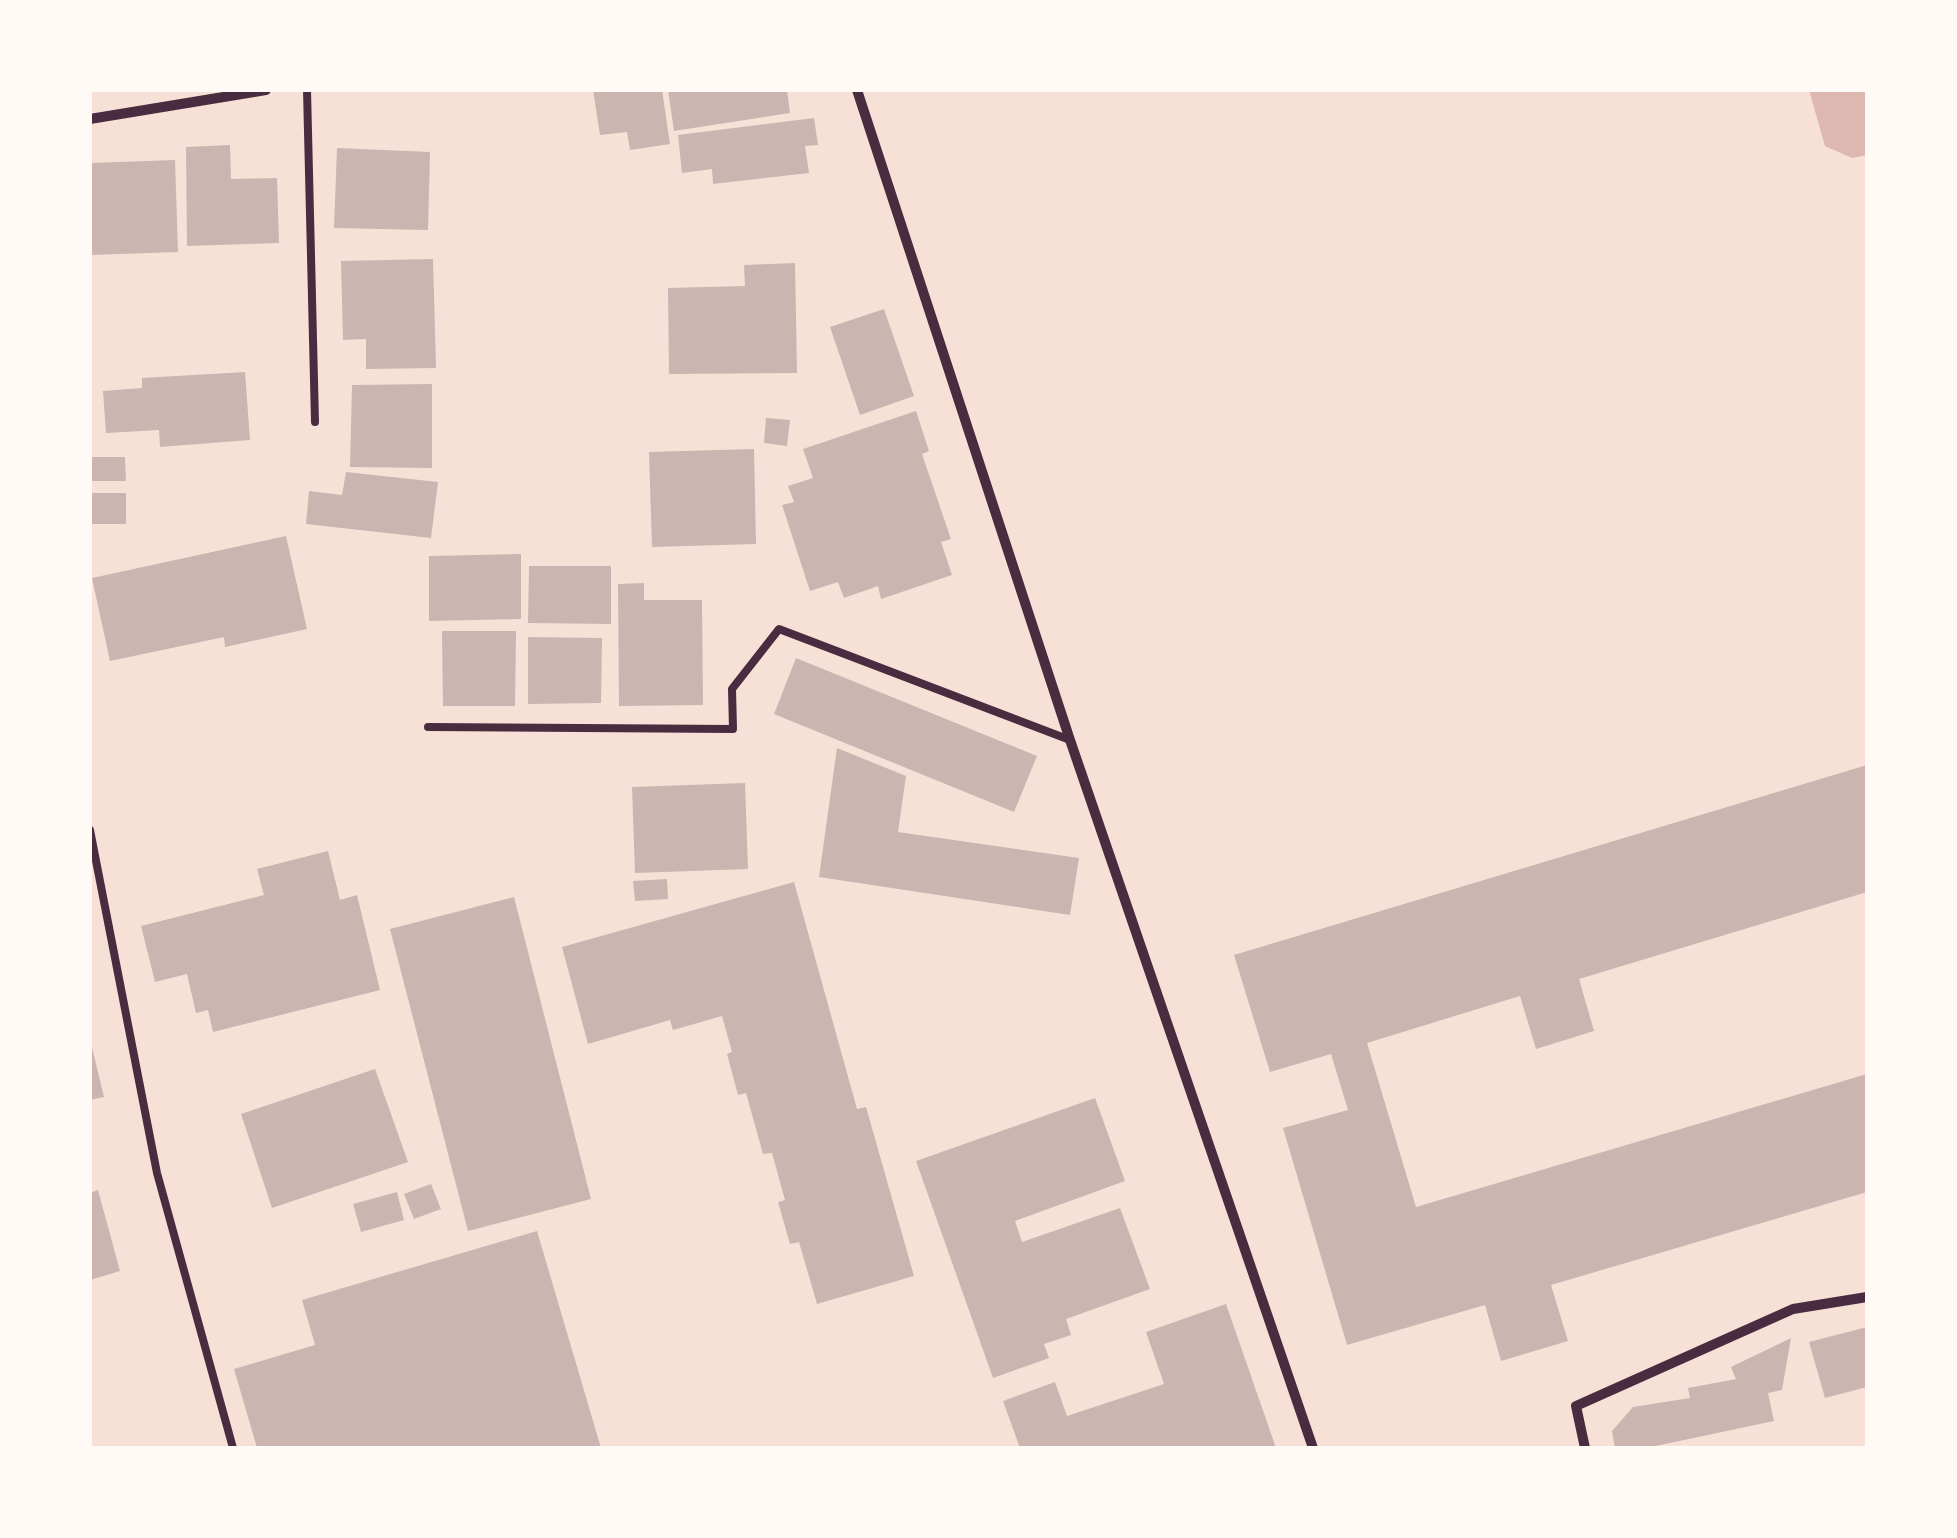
<!DOCTYPE html>
<html>
<head>
<meta charset="utf-8">
<style>
  body { margin:0 }
  #map { position:relative; width:1957px; height:1538px; overflow:hidden; background:#f7e1d7; font-family:Poppins,sans-serif }
  canvas { display:block }
  .frame { position:absolute; inset:0; border:92px solid #fffaf5; pointer-events:none }
</style>
</head>
<body>
<div id="map">
<canvas width="1957" height="1538"></canvas>
<div class="frame"></div>
</div>
<script>
const ctx = document.querySelector('canvas').getContext('2d');
ctx.lineJoin = 'round';
function fillPath(path, color) { ctx.fillStyle = color; ctx.fill(path, 'evenodd'); }
function strokePath(path, color, width, dash) { ctx.strokeStyle = color; ctx.lineWidth = width; ctx.lineCap = dash ? 'butt' : 'round'; ctx.setLineDash(dash || []); ctx.stroke(path); }
fillPath(new Path2D(`
  M 1809,90 L 1865,90 L 1867,155 L 1852,158 L 1825,146 Z`), '#dcb8b0');
fillPath(new Path2D(`
  M 593,90 L 662,90 L 670,144 L 630,150 L 627,132 L 600,135 Z
  M 668,90 L 787,90 L 790,113 L 674,131 Z
  M 814,118 L 818,145 L 805,146 L 809,173 L 713,184 L 712,169 L 682,173 L 678,135 Z
  M 230,145 L 231,179 L 277,178 L 279,243 L 187,246 L 186,147 Z
  M 337,148 L 430,152 L 428,230 L 334,228 Z
  M 175,160 L 178,252 L 90,255 L 90,163 Z
  M 433,259 L 436,368 L 366,369 L 366,339 L 343,340 L 341,261 Z
  M 795,263 L 797,373 L 669,374 L 668,288 L 745,286 L 744,265 Z
  M 884,309 L 914,396 L 860,415 L 830,327 Z
  M 245,372 L 250,440 L 160,447 L 159,430 L 106,433 L 103,391 L 142,388 L 142,378 Z
  M 432,384 L 432,468 L 350,467 L 352,385 Z
  M 916,411 L 929,451 L 922,454 L 951,539 L 941,542 L 952,575 L 881,599 L 878,586 L 844,598 L 838,582 L 810,591 L 782,505 L 794,502 L 788,486 L 813,478 L 803,449 Z
  M 766,418 L 790,420 L 787,446 L 764,443 Z
  M 754,449 L 756,544 L 652,547 L 649,452 Z
  M 91,457 L 125,457 L 126,481 L 91,481 Z
  M 346,472 L 438,482 L 431,538 L 306,524 L 309,491 L 342,495 Z
  M 92,493 L 126,493 L 126,524 L 92,524 Z
  M 286,536 L 307,629 L 225,647 L 224,637 L 110,661 L 92,578 Z
  M 521,554 L 521,619 L 429,621 L 429,556 Z
  M 529,566 L 611,566 L 611,624 L 528,623 Z
  M 644,583 L 644,600 L 702,600 L 703,705 L 619,706 L 618,584 Z
  M 442,631 L 516,631 L 515,706 L 443,706 Z
  M 528,637 L 602,638 L 601,703 L 528,704 Z
  M 796,658 L 1037,756 L 1014,812 L 774,714 Z
  M 837,748 L 906,776 L 898,832 L 1079,858 L 1070,915 L 819,877 Z
  M 1867,765 L 1867,892 L 1579,979 L 1594,1031 L 1536,1049 L 1520,996 L 1367,1043 L 1416,1207 L 1867,1074 L 1867,1192 L 1551,1285 L 1568,1341 L 1501,1361 L 1485,1305 L 1347,1345 L 1283,1128 L 1348,1110 L 1331,1054 L 1270,1072 L 1234,955 Z
  M 745,783 L 748,869 L 635,873 L 632,787 Z
  M 328,851 L 340,900 L 357,895 L 380,990 L 213,1032 L 208,1010 L 196,1013 L 187,974 L 155,982 L 141,926 L 264,895 L 257,869 Z
  M 667,879 L 668,899 L 635,901 L 633,881 Z
  M 794,882 L 857,1109 L 866,1107 L 914,1276 L 817,1304 L 799,1242 L 790,1244 L 778,1202 L 785,1200 L 772,1153 L 763,1154 L 746,1093 L 738,1095 L 727,1054 L 732,1052 L 722,1016 L 673,1030 L 670,1020 L 588,1044 L 562,947 Z
  M 514,897 L 591,1199 L 468,1231 L 390,929 Z
  M 90,1039 L 104,1097 L 90,1100 Z
  M 375,1069 L 408,1162 L 272,1208 L 241,1114 Z
  M 1095,1098 L 1125,1181 L 1015,1221 L 1022,1242 L 1120,1208 L 1150,1289 L 1066,1319 L 1071,1335 L 1044,1344 L 1049,1358 L 993,1378 L 916,1161 Z
  M 431,1184 L 441,1209 L 414,1219 L 404,1194 Z
  M 98,1190 L 120,1271 L 90,1280 L 90,1193 Z
  M 397,1192 L 404,1220 L 361,1232 L 353,1204 Z
  M 537,1231 L 601,1448 L 257,1448 L 234,1369 L 315,1345 L 302,1300 Z
  M 1226,1304 L 1276,1448 L 1020,1448 L 1003,1401 L 1055,1382 L 1067,1416 L 1164,1384 L 1146,1332 Z
  M 1867,1327 L 1867,1387 L 1825,1398 L 1809,1342 Z
  M 1791,1338 L 1782,1390 L 1768,1393 L 1774,1421 L 1646,1448 L 1615,1448 L 1612,1431 L 1633,1407 L 1690,1398 L 1688,1388 L 1736,1379 L 1731,1367 Z`), '#ccb4b1');
strokePath(new Path2D(`
  M 307,90 L 315,422
  M 428,727 L 733,729 L 732,689 L 779,629 L 1070,740
  M 90,830 L 157,1173 L 233,1448`), '#4a2c40', 8);
strokePath(new Path2D(`
  M 857,90 L 1070,740 L 1313,1448
  M 90,119 L 266,90
  M 1585,1448 L 1576,1406 L 1793,1309 L 1867,1297`), '#4a2c40', 10);
</script>
</body>
</html>
